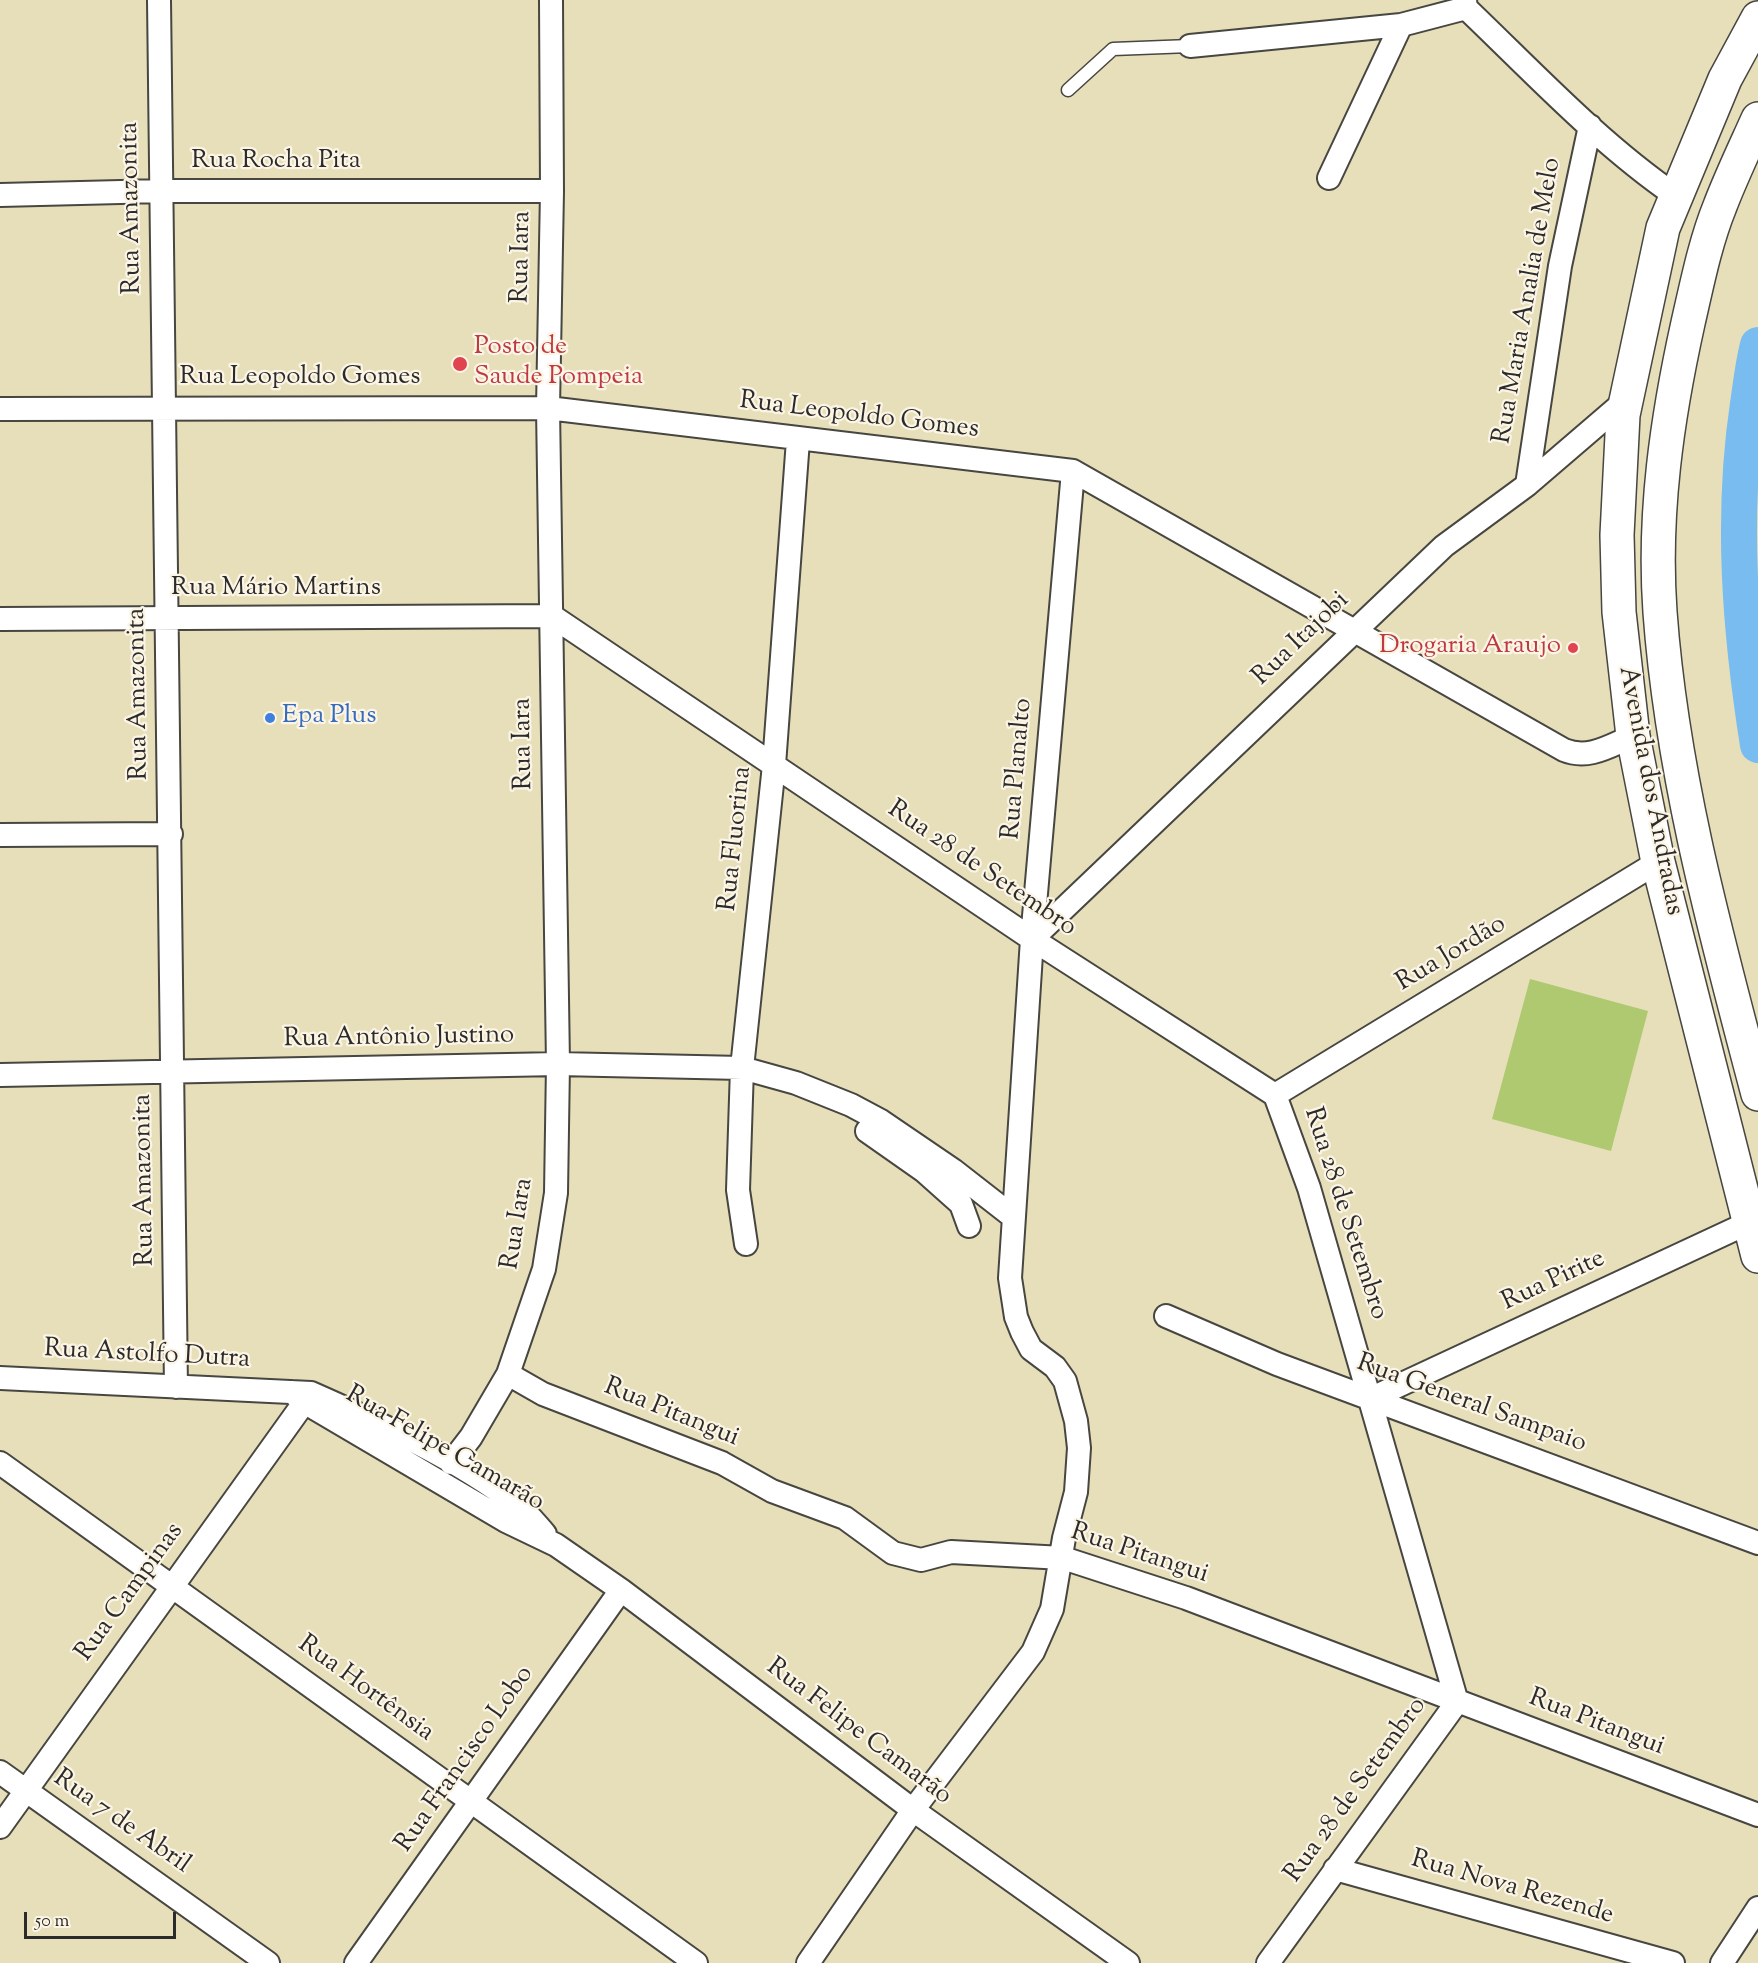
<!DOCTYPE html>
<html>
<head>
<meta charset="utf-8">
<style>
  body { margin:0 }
  #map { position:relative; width:1758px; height:1963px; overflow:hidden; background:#e6dfba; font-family:"Sorts Mill Goudy",serif }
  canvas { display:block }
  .scale { position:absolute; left:24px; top:1912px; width:152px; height:27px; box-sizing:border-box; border:3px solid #2b2b2b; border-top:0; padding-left:8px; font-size:18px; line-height:21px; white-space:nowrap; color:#2b2b2b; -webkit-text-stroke:4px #fcf5e5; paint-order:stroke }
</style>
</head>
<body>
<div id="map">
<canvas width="1758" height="1963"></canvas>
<div class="scale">50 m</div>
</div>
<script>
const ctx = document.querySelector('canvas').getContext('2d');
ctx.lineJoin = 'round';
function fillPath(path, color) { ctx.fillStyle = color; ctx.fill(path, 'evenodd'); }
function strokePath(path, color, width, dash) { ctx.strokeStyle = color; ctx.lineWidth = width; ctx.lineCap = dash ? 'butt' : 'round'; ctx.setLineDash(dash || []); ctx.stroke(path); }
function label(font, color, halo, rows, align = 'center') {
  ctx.font = font + ' "Sorts Mill Goudy",serif'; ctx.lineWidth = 4.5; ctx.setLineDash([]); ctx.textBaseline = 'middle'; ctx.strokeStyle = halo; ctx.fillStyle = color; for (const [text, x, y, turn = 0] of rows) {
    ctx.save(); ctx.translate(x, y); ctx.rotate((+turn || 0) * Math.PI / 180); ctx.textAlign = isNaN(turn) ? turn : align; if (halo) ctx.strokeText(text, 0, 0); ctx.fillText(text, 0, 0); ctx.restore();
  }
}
fillPath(new Path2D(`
  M 1530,979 L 1648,1011 L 1611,1151 L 1492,1119 Z`), '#aec96f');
strokePath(new Path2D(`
  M 1758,345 C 1753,364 1751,384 1748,404 C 1731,518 1740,631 1758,745`), '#79bcef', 36);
const lane = new Path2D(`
  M 1068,90 L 1113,49 L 1190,46`);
const street = new Path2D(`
  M 159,0 L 176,1387
  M 1465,0 L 1466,8 C 1533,72 1599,143 1676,196
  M 1190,46 L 1401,25 L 1466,8
  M 1329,178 L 1401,25
  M 0,195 L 161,191 L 552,191
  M 0,409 L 548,408 L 1073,471 L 1564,750 C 1589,760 1609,746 1633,736
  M 1527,485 L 1560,266 L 1590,126
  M 0,619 L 552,616 L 1032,939 L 1275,1095 L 1309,1188 L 1457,1702
  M 0,835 L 171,834
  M 1032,939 L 1444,546 L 1527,485 L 1626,400
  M 0,1075 L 558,1064 L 742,1068 L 796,1083 L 851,1105 L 881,1121 L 953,1170 L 1012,1216
  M 1275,1095 L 1658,862
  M 867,1131 L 924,1171 L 961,1204 L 969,1226
  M 746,1244 L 738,1190 L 742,1068 L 774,765 L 798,440
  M 1166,1316 L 1277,1364 L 1758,1543
  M 508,1374 L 543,1394 L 722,1463 L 772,1491 L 845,1518 L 893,1553 L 921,1560 L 951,1552 L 1063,1558 L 1186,1598 L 1758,1815
  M 0,1378 L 311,1393 C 379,1423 458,1459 516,1504 C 527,1512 536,1524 545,1534
  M 292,1392 L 304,1402 L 506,1521 L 556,1545 L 621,1590 L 913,1810 L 1128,1963
  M 1372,1398 L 1750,1222 L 1758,1216
  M 0,1463 L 696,1963
  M 451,1463 L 471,1437 L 508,1374 L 544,1269 L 556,1193 L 558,1064 L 548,408 L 552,191 L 551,0
  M 0,1772 L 268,1963
  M 0,1827 L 311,1393
  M 1335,1869 L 1673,1963
  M 356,1963 L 621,1590
  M 808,1963 L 913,1810 L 1033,1652 L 1052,1609 L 1064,1538 L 1076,1492 L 1079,1448 L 1076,1421 L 1065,1381 L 1055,1367 L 1031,1349 L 1022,1332 L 1016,1317 L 1010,1278 L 1032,939 L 1073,471
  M 1268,1963 L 1457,1702
  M 1722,1963 L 1758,1908`);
const primary = new Path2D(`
  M 1758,18 L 1725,79 L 1663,228 L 1623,415 L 1617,535 L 1619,612 L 1633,736 L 1658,862 L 1758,1256
  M 1758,119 C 1745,148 1731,177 1720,206 C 1705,243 1697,284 1688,323 C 1667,418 1653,514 1660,612 C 1672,776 1716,935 1758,1094`);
strokePath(lane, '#474640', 15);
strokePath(street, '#474640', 26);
strokePath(primary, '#474640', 36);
strokePath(lane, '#fff', 12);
strokePath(street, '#fff', 22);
strokePath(primary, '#fff', 33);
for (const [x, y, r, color] of [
  [460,364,8,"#e0444e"],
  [1573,648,6,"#e0444e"],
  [270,718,6,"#3f7fe0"]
]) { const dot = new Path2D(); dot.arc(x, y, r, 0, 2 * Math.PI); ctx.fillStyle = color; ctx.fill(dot); strokePath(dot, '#fcf5e5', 2); }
label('26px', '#2b2b2b', '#fcf5e5', [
  ["Rua Rocha Pita",276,163],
  ["Rua Amazonita",133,208,-91],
  ["Rua Iara",523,257,-89],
  ["Rua Maria Analia de Melo",1529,301,-80],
  ["Rua Leopoldo Gomes",300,379],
  ["Rua Leopoldo Gomes",859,417,7],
  ["Rua Mário Martins",276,590],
  ["Rua Itajobi",1302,640,-44],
  ["Rua Amazonita",140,694,-91],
  ["Rua Iara",525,744,-91],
  ["Rua Planalto",1019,769,-85],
  ["Avenida dos Andradas",1649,791,79],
  ["Rua Fluorina",737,839,-84],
  ["Rua 28 de Setembro",981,870,34],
  ["Rua Jordão",1452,955,-31],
  ["Rua Antônio Justino",399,1039,-1],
  ["Rua Amazonita",146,1180,-91],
  ["Rua 28 de Setembro",1344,1214,72],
  ["Rua Iara",519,1224,-81],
  ["Rua Pirite",1554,1282,-25],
  ["Rua Astolfo Dutra",147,1356,3],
  ["Rua General Sampaio",1471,1405,20],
  ["Rua Pitangui",671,1414,22],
  ["Rua Felipe Camarão",444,1450,30],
  ["Rua Pitangui",1139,1555,18],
  ["Rua Campinas",131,1593,-54],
  ["Rua Hortênsia",365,1690,36],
  ["Rua Pitangui",1596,1724,21],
  ["Rua Felipe Camarão",858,1733,37],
  ["Rua Francisco Lobo",466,1760,-55],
  ["Rua 28 de Setembro",1357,1791,-54],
  ["Rua 7 de Abril",121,1823,35],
  ["Rua Nova Rezende",1512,1889,16]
]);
label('26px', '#be3a42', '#fcf5e5', [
  ["Posto de",474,349],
  ["Saude Pompeia",474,379],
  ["Drogaria Araujo",1561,648,"right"]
], 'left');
label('26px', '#366cbe', '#fcf5e5', [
  ["Epa Plus",282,718]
], 'left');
</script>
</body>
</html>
